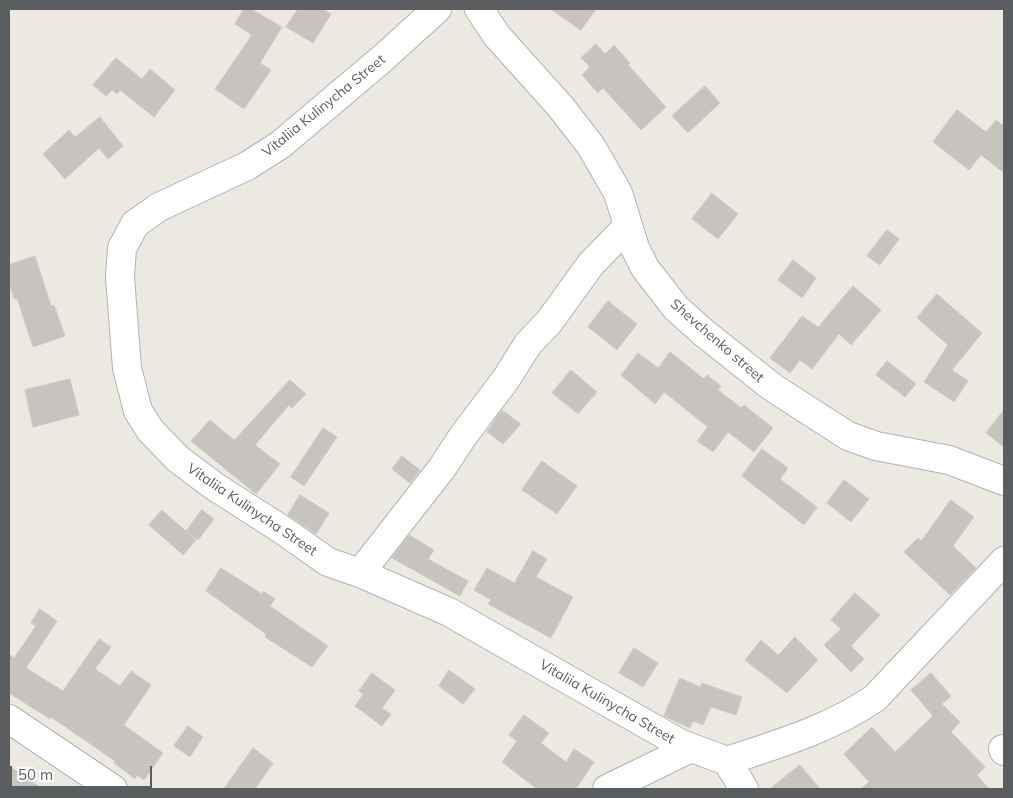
<!DOCTYPE html>
<html>
<head>
<meta charset="utf-8">
<style>
  body { margin:0 }
  #map { position:relative; width:1013px; height:798px; overflow:hidden; background:#ebe9e2; font-family:Mulish,sans-serif }
  canvas { display:block }
  .frame { position:absolute; inset:0; border:10px solid #5b5e61; pointer-events:none }
  .scale { position:absolute; left:10px; top:766px; width:142px; height:22px; box-sizing:border-box; border:2px solid #5b5e61; border-top:0; padding-left:6px; font-size:15px; line-height:18px; white-space:nowrap; color:#5b5e61; -webkit-text-stroke:4px #fff; paint-order:stroke }
</style>
</head>
<body>
<div id="map">
<canvas width="1013" height="798"></canvas>
<div class="frame"></div>
<div class="scale">50 m</div>
</div>
<script>
const ctx = document.querySelector('canvas').getContext('2d');
ctx.lineJoin = 'round';
function fillPath(path, color) { ctx.fillStyle = color; ctx.fill(path, 'evenodd'); }
function strokePath(path, color, width, dash) { ctx.strokeStyle = color; ctx.lineWidth = width; ctx.lineCap = dash ? 'butt' : 'round'; ctx.setLineDash(dash || []); ctx.stroke(path); }
function label(font, color, halo, rows, align = 'center') {
  ctx.font = font + ' Mulish,sans-serif'; ctx.lineWidth = 4; ctx.setLineDash([]); ctx.textBaseline = 'middle'; ctx.strokeStyle = halo; ctx.fillStyle = color; for (const [text, x, y, turn = 0] of rows) {
    ctx.save(); ctx.translate(x, y); ctx.rotate((+turn || 0) * Math.PI / 180); ctx.textAlign = isNaN(turn) ? turn : align; if (halo) ctx.strokeText(text, 0, 0); ctx.fillText(text, 0, 0); ctx.restore();
  }
}
const building = new Path2D(`
  M 244,9 L 251,9 L 282,27 L 260,63 L 271,70 L 244,109 L 215,89 L 252,35 L 235,24 Z
  M 298,9 L 322,9 L 331,14 L 313,43 L 286,27 Z
  M 551,9 L 596,9 L 581,30 Z
  M 596,44 L 605,54 L 614,45 L 630,63 L 628,65 L 666,107 L 641,130 L 603,88 L 598,93 L 582,75 L 590,67 L 581,58 Z
  M 116,58 L 142,79 L 150,69 L 175,90 L 154,117 L 120,90 L 117,94 L 112,90 L 106,96 L 93,85 Z
  M 705,86 L 720,103 L 688,133 L 672,116 Z
  M 957,110 L 986,132 L 996,120 L 1004,126 L 1004,173 L 981,155 L 969,170 L 933,142 Z
  M 100,117 L 123,146 L 108,159 L 99,148 L 65,179 L 43,154 L 69,130 L 75,137 Z
  M 712,193 L 738,214 L 718,239 L 692,219 Z
  M 887,230 L 899,239 L 880,265 L 867,256 Z
  M 35,256 L 51,306 L 54,305 L 65,336 L 33,347 L 17,298 L 14,299 L 9,282 L 9,265 Z
  M 793,260 L 816,278 L 802,298 L 778,280 Z
  M 853,286 L 881,310 L 851,345 L 839,334 L 812,369 L 800,360 L 790,373 L 770,358 L 802,316 L 818,327 Z
  M 937,294 L 982,333 L 952,370 L 968,381 L 954,402 L 924,382 L 948,345 L 917,318 Z
  M 608,301 L 637,324 L 617,350 L 588,327 Z
  M 670,352 L 704,379 L 707,375 L 721,386 L 718,390 L 741,408 L 744,405 L 773,428 L 754,452 L 728,432 L 713,452 L 697,441 L 708,427 L 664,392 L 655,404 L 621,375 L 638,353 L 658,368 Z
  M 887,361 L 916,384 L 905,397 L 876,375 Z
  M 571,370 L 597,392 L 578,414 L 552,393 Z
  M 70,379 L 79,415 L 33,427 L 25,390 Z
  M 290,380 L 306,394 L 292,408 L 289,405 L 255,445 L 280,464 L 256,494 L 191,441 L 210,420 L 234,440 Z
  M 502,410 L 521,424 L 503,444 L 487,432 Z
  M 1004,410 L 1004,447 L 986,433 Z
  M 323,428 L 337,437 L 304,486 L 291,477 Z
  M 762,449 L 788,468 L 780,479 L 817,507 L 804,525 L 742,476 Z
  M 402,456 L 420,470 L 410,483 L 392,469 Z
  M 542,461 L 577,486 L 557,514 L 522,490 Z
  M 844,480 L 869,499 L 851,522 L 827,503 Z
  M 300,495 L 329,513 L 316,534 L 288,515 Z
  M 951,500 L 974,517 L 953,546 L 976,568 L 950,595 L 904,552 L 918,538 L 921,541 Z
  M 162,510 L 196,540 L 183,555 L 149,525 Z
  M 202,510 L 214,519 L 198,540 L 186,531 Z
  M 409,535 L 434,550 L 428,559 L 468,581 L 460,596 L 392,558 Z
  M 533,551 L 547,559 L 536,577 L 573,597 L 551,638 L 488,604 L 491,600 L 474,590 L 487,568 L 514,583 Z
  M 221,568 L 262,594 L 263,591 L 275,599 L 270,606 L 328,646 L 312,667 L 265,637 L 266,634 L 206,591 Z
  M 855,593 L 880,615 L 851,646 L 864,659 L 851,672 L 824,645 L 841,629 L 831,620 Z
  M 40,609 L 57,621 L 26,668 L 63,691 L 99,639 L 111,647 L 95,669 L 120,686 L 131,671 L 151,685 L 124,725 L 163,753 L 144,780 L 137,775 L 135,779 L 114,763 L 115,761 L 51,717 L 50,719 L 9,693 L 9,654 L 14,658 L 36,626 L 31,623 Z
  M 795,637 L 818,660 L 787,693 L 745,660 L 761,640 L 778,655 Z
  M 634,648 L 658,663 L 643,687 L 619,673 Z
  M 449,670 L 475,689 L 463,704 L 439,686 Z
  M 372,673 L 395,690 L 382,708 L 391,714 L 382,726 L 355,706 L 363,694 L 359,691 Z
  M 931,673 L 951,696 L 942,704 L 960,722 L 951,732 L 985,767 L 977,775 L 989,789 L 861,789 L 869,782 L 844,754 L 872,727 L 895,752 L 933,716 L 911,690 Z
  M 680,678 L 700,687 L 702,683 L 742,697 L 736,715 L 711,707 L 703,725 L 693,721 L 690,728 L 664,716 Z
  M 524,715 L 549,733 L 541,743 L 566,762 L 574,749 L 594,762 L 576,789 L 537,789 L 502,762 L 517,741 L 509,735 Z
  M 188,726 L 203,737 L 190,757 L 174,746 Z
  M 253,748 L 273,763 L 255,789 L 224,789 Z
  M 800,765 L 820,789 L 770,789 Z
  M 9,766 L 43,789 L 9,789 Z`);
fillPath(building, '#c7c4bf');
strokePath(building, '#cfcbc1', 1);
const minor = new Path2D(`
  M 437,9 L 383,58 L 280,145 L 247,166 L 159,207 L 135,224 L 122,248 L 120,277 L 127,368 L 138,411 L 150,430 L 178,459 L 214,486 L 281,529 L 328,562 L 360,573 L 449,612 L 681,744 L 727,761
  M 479,9 L 497,36 L 560,106 L 591,146 L 618,193 L 635,248 L 645,268 L 676,308 L 704,333 L 772,387 L 848,436 L 876,446 L 949,460 L 1004,481
  M 360,573 L 442,468 L 463,436 L 506,379 L 528,344 L 549,322 L 591,264 L 628,226
  M 9,719 L 113,789
  M 1003,749 L 1004,751
  M 727,761 C 778,744 830,729 875,698 L 1004,561
  M 727,761 L 744,789
  M 607,789 L 691,748`);
strokePath(minor, '#b0b3b6', 30);
strokePath(minor, '#fff', 28);
label('14px', '#5b5e61', '#fff', [
  ["Vitaliia Kulinycha Street",324,106,-39],
  ["Shevchenko street",717,341,41],
  ["Vitaliia Kulinycha Street",252,510,34],
  ["Vitaliia Kulinycha Street",607,702,30]
]);
</script>
</body>
</html>
